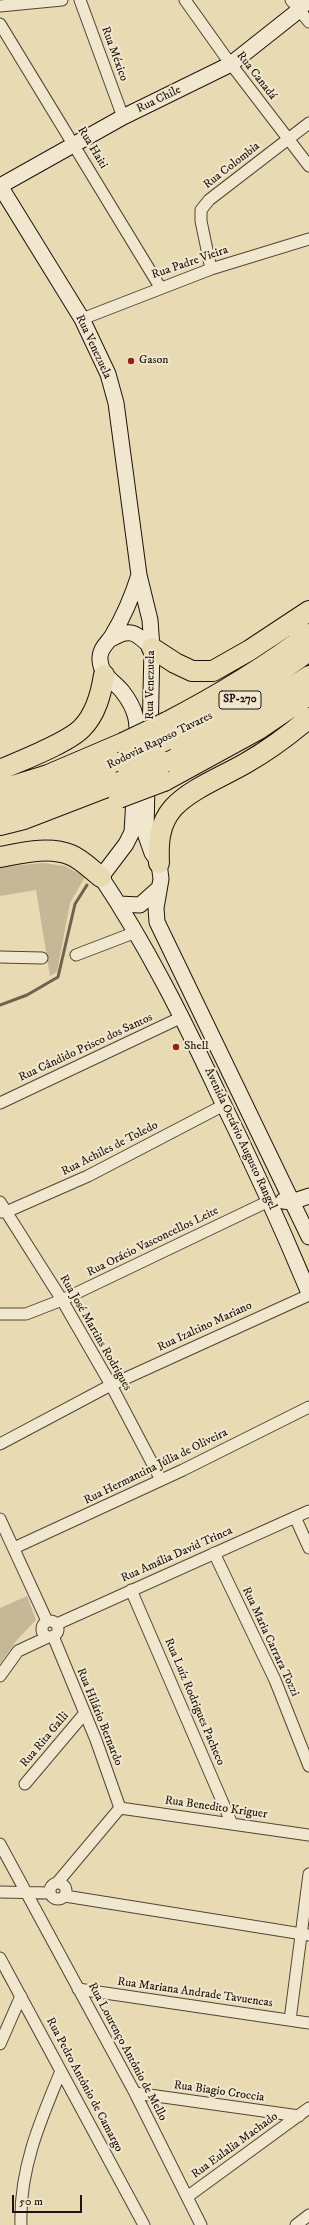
<!DOCTYPE html>
<html>
<head>
<meta charset="utf-8">
<style>
  body { margin:0 }
  #map { position:relative; width:309px; height:2225px; overflow:hidden; background:#e8dab3; font-family:"IM FELL DW Pica",serif }
  canvas { display:block }
  .scale { position:absolute; left:12px; top:2195px; width:70px; height:18px; box-sizing:border-box; border:2px solid #1f130e; border-top:0; padding-left:5px; font-size:12px; line-height:14px; white-space:nowrap; color:#1f130e; -webkit-text-stroke:3px #f0e7ce; paint-order:stroke }
</style>
</head>
<body>
<div id="map">
<canvas width="309" height="2225"></canvas>
<div class="scale">50 m</div>
</div>
<script>
const ctx = document.querySelector('canvas').getContext('2d');
ctx.lineJoin = 'round';
function fillPath(path, color) { ctx.fillStyle = color; ctx.fill(path, 'evenodd'); }
function strokePath(path, color, width, dash) { ctx.strokeStyle = color; ctx.lineWidth = width; ctx.lineCap = dash ? 'butt' : 'round'; ctx.setLineDash(dash || []); ctx.stroke(path); }
function label(font, color, halo, rows, align = 'center') {
  ctx.font = font + ' "IM FELL DW Pica",serif'; ctx.lineWidth = 4; ctx.setLineDash([]); ctx.textBaseline = 'middle'; ctx.strokeStyle = halo; ctx.fillStyle = color; for (const [text, x, y, turn = 0] of rows) {
    ctx.save(); ctx.translate(x, y); ctx.rotate((+turn || 0) * Math.PI / 180); ctx.textAlign = isNaN(turn) ? turn : align; if (halo) ctx.strokeText(text, 0, 0); ctx.fillText(text, 0, 0); ctx.restore();
  }
}
fillPath(new Path2D(`
  M 43,863 L 65,866 L 85,877 L 70,903 L 57,972 L 50,976 L 36,890 L 0,896 L 0,867 Z
  M 27,1596 L 36,1620 L 17,1640 L 0,1664 L 0,1608 Z`), '#c6b897');
strokePath(new Path2D(`
  M 0,1005 L 27,995 L 58,977 L 75,904 L 87,885`), '#6f624f', 3);
const street = new Path2D(`
  M 80,0 L 123,117
  M 185,0 L 227,59 L 309,166
  M 291,0 L 309,22
  M 0,6 L 62,0
  M 0,24 L 160,287
  M 211,269 L 201,221 L 201,210 L 209,200 L 309,123
  M 82,319 L 211,269 L 309,239
  M 76,955 L 136,932
  M 0,957 L 42,958
  M 0,1103 L 182,1017
  M 0,1202 L 62,1300 L 111,1385 L 161,1480
  M 0,1212 L 6,1212 L 88,1176 L 224,1105
  M 0,1314 L 26,1314 L 62,1300 L 269,1201
  M 0,1444 L 111,1385 L 309,1295
  M 295,1517 L 309,1548
  M 0,1519 L 47,1621
  M 14,1548 L 183,1470 L 309,1407
  M 214,1553 L 275,1680 L 309,1766
  M 131,1590 L 232,1824
  M42 1629a8 8 0 1 1 16 0a8 8 0 1 1-16 0Z
  M 57,1624 L 309,1511
  M 53,1636 L 96,1740 L 120,1808
  M 0,1676 L 18,1651 L 48,1637
  M 25,1784 L 85,1713
  M 120,1808 L 309,1835
  M 0,1844 L 135,2093 L 201,2225
  M50 1891a8 8 0 1 1 16 0a8 8 0 1 1-16 0Z
  M 57,1883 L 120,1808
  M 0,1892 L 49,1893
  M 65,1896 L 309,1935
  M 0,1958 L 144,2225
  M 78,1989 L 309,2023
  M 290,2020 L 309,1874
  M 0,2044 L 21,1996
  M 135,2093 L 299,2116
  M 187,2197 L 309,2108
  M 21,2225 C 19,2170 40,2121 61,2071
  M 296,2225 L 309,2215`);
const secondary = new Path2D(`
  M 0,186 L 82,319 L 108,374 L 116,403 L 139,575 L 150,620 L 152,648 L 150,738
  M 0,186 L 123,117 L 231,64 L 298,11 L 308,0
  M 111,639 C 131,627 136,633 152,648
  M 137,745 C 138,722 137,710 122,691 C 113,680 101,676 100,660 C 99,649 107,644 112,636 C 124,616 132,597 139,575
  M 147,778 L 146,836 L 152,853 L 159,863 L 161,879 L 156,908 L 157,922 L 309,1237
  M 135,783 L 132,832 L 126,844 L 101,877 C 147,946 184,1020 219,1095 C 251,1160 281,1226 309,1293
  M 119,904 L 140,905 L 159,888
  M 283,1201 L 291,1202 L 309,1196`);
const highway = new Path2D(`
  M 152,648 L 175,663 L 192,671 L 213,671 L 250,650 L 309,611
  M 167,722 C 217,696 264,668 309,634
  M 166,740 L 231,706 L 309,651
  M 165,762 L 230,728 L 309,676
  M 0,770 C 20,761 68,743 82,728 C 96,714 101,694 104,675
  M 164,781 L 259,729 L 309,695
  M 0,790 L 48,775 L 123,743
  M 0,809 L 39,795 L 122,762
  M 0,825 L 24,819 L 120,782
  M 0,857 C 22,853 49,846 71,855 C 81,859 92,870 101,877
  M 159,863 C 158,843 159,824 173,808 C 190,789 224,776 246,763 C 269,750 289,735 309,718`);
strokePath(street, '#514537', 13);
strokePath(secondary, '#1f130e', 17);
strokePath(highway, '#1f130e', 22);
strokePath(street, '#f0e7ce', 11);
strokePath(secondary, '#f0e7ce', 15);
strokePath(highway, '#e8dab3', 20);
const highwayBridge = new Path2D(`
  M 123,743 L 167,722
  M 122,762 L 166,740
  M 120,782 L 165,762
  M 119,798 L 164,781`);
strokePath(highwayBridge, '#1f130e', 22, []);
strokePath(highwayBridge, '#e8dab3', 20);
for (const [x, y, r, color] of [
  [131,361,4,"#8f2418"],
  [176,1047,4,"#8f2418"]
]) { const dot = new Path2D(); dot.arc(x, y, r, 0, 2 * Math.PI); ctx.fillStyle = color; ctx.fill(dot); strokePath(dot, '#f0e7ce', 1.5); }
for (const [x, y, w] of [
  [240,700,42]
]) { const box = new Path2D(); box.roundRect(x - w / 2, y - 9, w, 18, 3); ctx.fillStyle = '#f0e7ce'; ctx.fill(box); strokePath(box, '#1f130e', 1); }
label('bold 11px', '#1f130e', null, [
  ["SP-270",240,700]
]);
label('12px', '#1f130e', '#f0e7ce', [
  ["Rua México",114,54,70],
  ["Rua Canadá",256,76,52],
  ["Rua Chile",159,100,-26],
  ["Rua Haiti",92,148,59],
  ["Rua Colombia",232,166,-38],
  ["Rua Padre Vieira",190,263,-19],
  ["Rua Venezuela",93,347,65],
  ["Rua Venezuela",151,685,-89],
  ["Rodovia Raposo Tavares",160,741,-26],
  ["Rua Cândido Prisco dos Santos",86,1048,-25],
  ["Avenida Octávio Augusto Rangel",240,1139,65],
  ["Rua Achiles de Toledo",110,1149,-27],
  ["Rua Orácio Vasconcellos Leite",153,1242,-26],
  ["Rua Izaltino Mariano",205,1327,-25],
  ["Rua José Martins Rodrigues",95,1333,60],
  ["Rua Hermantina Júlia de Oliveira",156,1467,-26],
  ["Rua Amália David Trinca",177,1555,-24],
  ["Rua Maria Carrara Tozzi",270,1642,65],
  ["Rua Luíz Rodrigues Pacheco",194,1702,67],
  ["Rua Hilário Bernardo",99,1717,68],
  ["Rua Rita Galli",45,1740,-50],
  ["Rua Benedito Kriguer",216,1808,8],
  ["Rua Mariana Andrade Tavuencas",195,1993,8],
  ["Rua Lourenço Antônio de Mello",127,2052,62],
  ["Rua Pedro Antônio de Camargo",84,2085,62],
  ["Rua Biagio Croccia",219,2092,8],
  ["Rua Eulalia Machado",235,2146,-36]
]);
label('12px', '#1f130e', '#f0e7ce', [
  ["Gason",139,361],
  ["Shell",184,1047]
], 'left');
</script>
</body>
</html>
